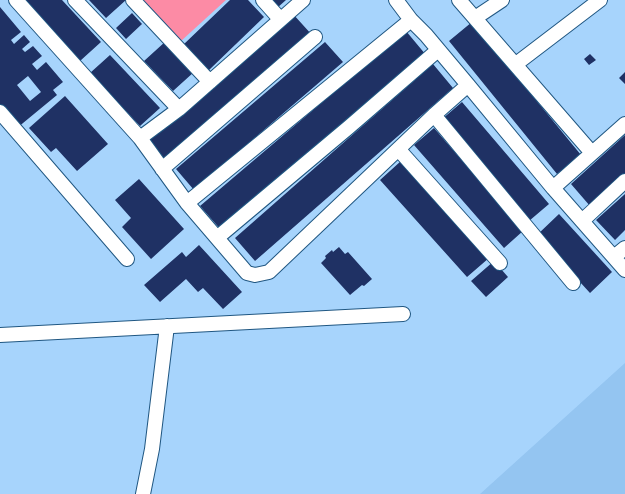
<!DOCTYPE html>
<html>
<head>
<meta charset="utf-8">
<style>
  body { margin:0 }
  canvas { display:block; background:#a7d4fc }
</style>
</head>
<body>
<canvas width="625" height="494"></canvas>
<script>
const ctx = document.querySelector('canvas').getContext('2d');
ctx.lineJoin = 'round';
function fillPath(path, color) { ctx.fillStyle = color; ctx.fill(path, 'evenodd'); }
function strokePath(path, color, width, dash) { ctx.strokeStyle = color; ctx.lineWidth = width; ctx.lineCap = dash ? 'butt' : 'round'; ctx.setLineDash(dash || []); ctx.stroke(path); }
fillPath(new Path2D(`
  M 625,363 L 625,494 L 480,494 Z`), '#94c5f1');
fillPath(new Path2D(`
  M 143,0 L 226,0 L 181,41 Z`), '#fc8ba5');
fillPath(new Path2D(`
  M 23,0 L 62,0 L 101,42 L 80,61 Z
  M 89,0 L 126,0 L 106,18 Z
  M 230,0 L 248,0 L 264,17 L 208,71 L 183,45 Z
  M 270,0 L 286,0 L 277,8 Z
  M 0,7 L 21,32 L 11,40 L 14,44 L 24,35 L 30,42 L 22,49 L 25,52 L 33,46 L 42,56 L 32,64 L 37,70 L 46,62 L 63,82 L 53,90 L 57,95 L 17,128 L 0,108 ZM 28,76 L 41,92 L 30,101 L 17,85 Z
  M 132,13 L 142,24 L 126,39 L 116,28 Z
  M 293,14 L 312,35 L 165,163 L 146,142 Z
  M 472,22 L 581,155 L 557,174 L 449,41 Z
  M 406,31 L 426,55 L 221,230 L 200,206 Z
  M 166,41 L 194,72 L 173,91 L 144,61 Z
  M 325,42 L 343,62 L 194,190 L 176,169 Z
  M 590,54 L 596,60 L 589,65 L 584,59 Z
  M 110,55 L 160,108 L 140,126 L 90,73 Z
  M 433,64 L 453,88 L 255,261 L 235,238 Z
  M 625,72 L 625,84 L 619,78 Z
  M 65,96 L 108,144 L 77,171 L 56,148 L 51,152 L 29,128 Z
  M 462,102 L 549,204 L 529,221 L 441,120 Z
  M 434,128 L 523,231 L 504,248 L 414,145 Z
  M 625,135 L 625,174 L 590,206 L 571,184 Z
  M 401,161 L 489,258 L 467,277 L 380,180 Z
  M 139,179 L 184,229 L 151,259 L 122,227 L 131,218 L 115,200 Z
  M 625,194 L 625,230 L 615,240 L 596,220 Z
  M 559,214 L 612,272 L 590,293 L 537,235 Z
  M 199,245 L 242,292 L 223,309 L 203,288 L 198,292 L 186,279 L 160,302 L 144,285 L 182,252 L 186,257 Z
  M 339,247 L 345,254 L 348,252 L 372,279 L 364,286 L 362,285 L 350,295 L 321,263 L 326,258 L 325,256 L 332,250 L 333,252 Z
  M 494,261 L 508,277 L 486,297 L 471,281 Z`), '#1f3164');
const minor = new Path2D(`
  M 16,0 L 140,138 L 187,203 L 247,273 L 255,275 L 269,272 L 434,115 L 468,85
  M 75,0 L 179,109
  M 133,0 L 210,82
  M 263,0 L 280,19
  M 396,0 L 411,20 L 426,35 L 468,85 L 553,188 L 625,270
  M 459,0 L 592,153
  M 475,18 L 502,0
  M 516,64 L 600,0
  M 0,112 L 127,259
  M 434,115 L 573,283
  M 140,138 L 179,109 L 303,0
  M 399,150 L 500,263
  M 162,169 L 315,37
  M 553,188 L 625,124
  M 187,203 L 411,20
  M 582,221 L 625,181
  M 218,237 L 349,127 L 438,50
  M 614,257 L 625,248
  M 0,335 L 403,314
  M 143,494 L 152,449 L 167,326`);
strokePath(minor, '#205782', 16);
strokePath(minor, '#fff', 14);
</script>
</body>
</html>
